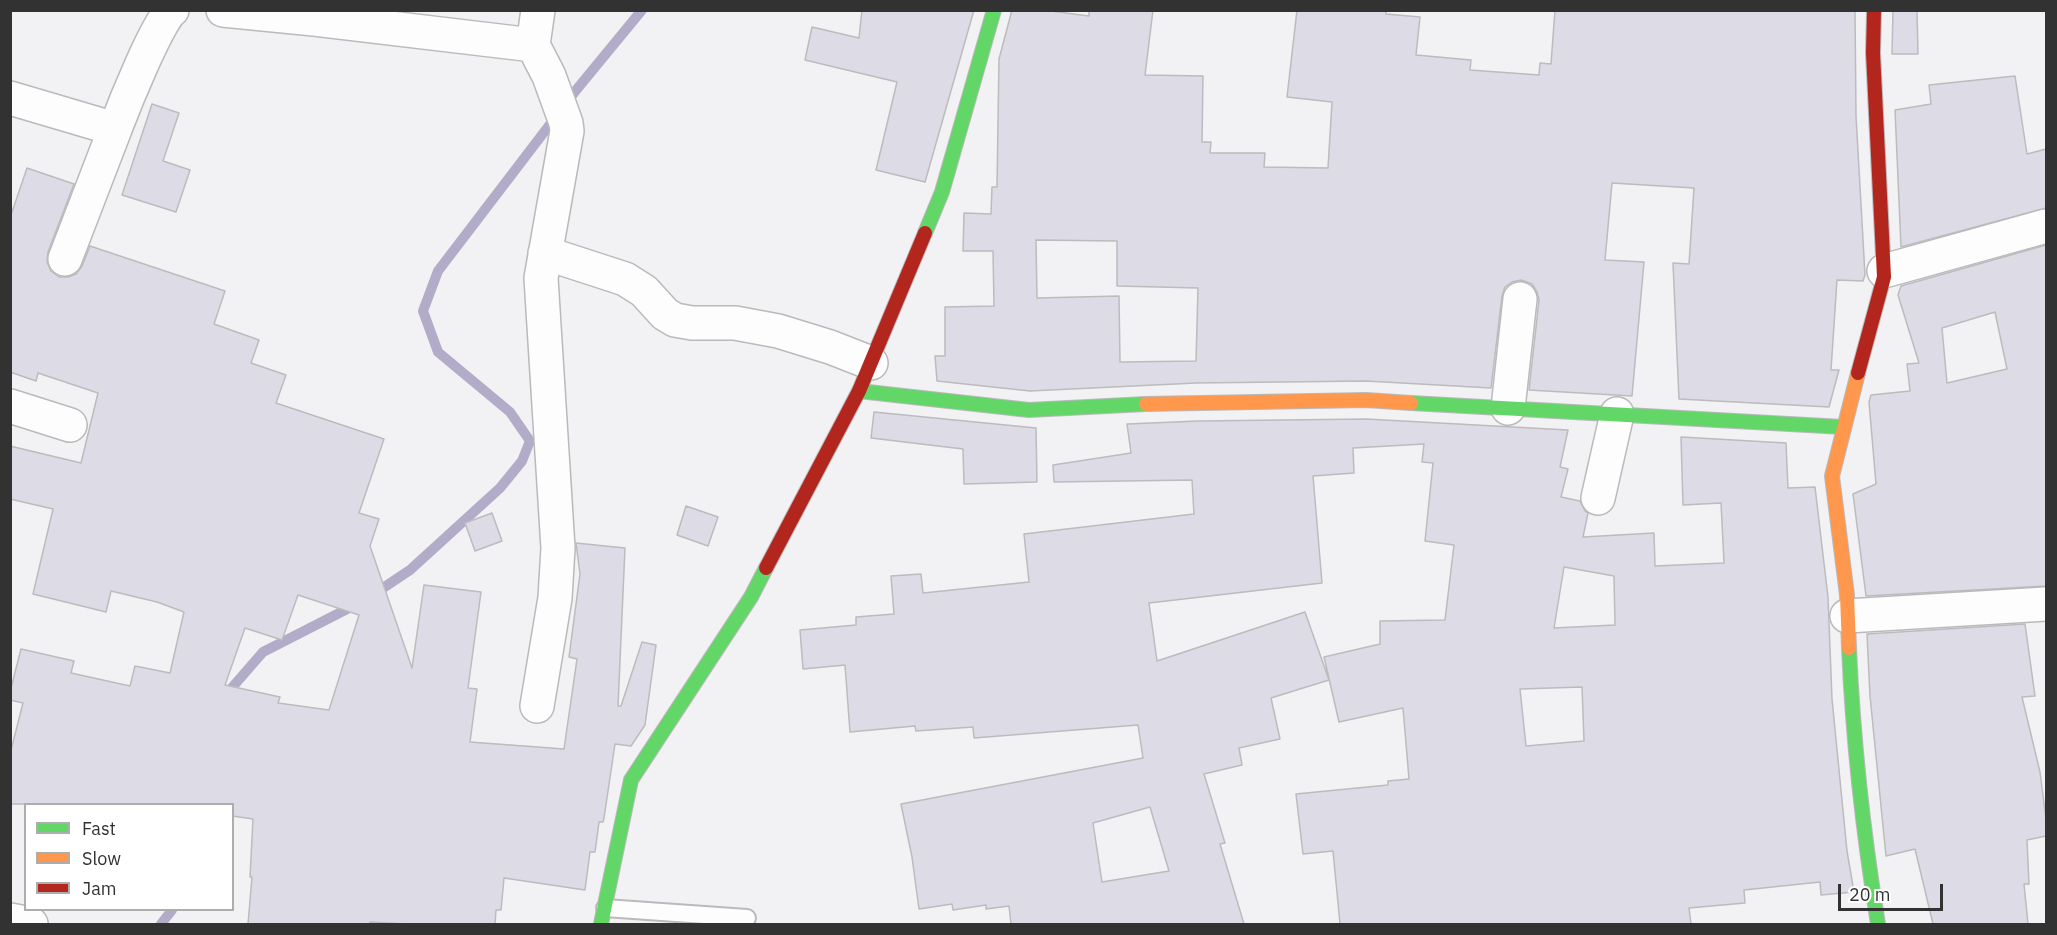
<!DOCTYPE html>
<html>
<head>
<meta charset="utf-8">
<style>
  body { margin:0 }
  #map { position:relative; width:2057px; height:935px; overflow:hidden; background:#f2f2f4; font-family:"IBM Plex Sans",sans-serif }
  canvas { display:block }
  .frame { position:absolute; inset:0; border:12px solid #323233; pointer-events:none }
  .legend { position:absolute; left:24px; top:803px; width:210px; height:108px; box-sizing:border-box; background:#fff; border:2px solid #adadad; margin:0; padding:8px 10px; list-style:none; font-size:18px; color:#323233 }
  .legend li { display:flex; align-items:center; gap:12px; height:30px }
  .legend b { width:30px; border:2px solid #adadad }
  .scale { position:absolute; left:1838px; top:884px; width:105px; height:27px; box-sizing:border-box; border:3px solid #323233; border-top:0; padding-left:8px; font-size:18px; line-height:21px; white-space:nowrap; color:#323233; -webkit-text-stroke:4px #fff; paint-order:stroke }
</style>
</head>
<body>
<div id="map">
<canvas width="2057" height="935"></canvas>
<div class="frame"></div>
<ul class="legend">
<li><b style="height:8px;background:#63d668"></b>Fast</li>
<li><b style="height:8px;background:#ff974d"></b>Slow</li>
<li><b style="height:8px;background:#b3261e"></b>Jam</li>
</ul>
<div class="scale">20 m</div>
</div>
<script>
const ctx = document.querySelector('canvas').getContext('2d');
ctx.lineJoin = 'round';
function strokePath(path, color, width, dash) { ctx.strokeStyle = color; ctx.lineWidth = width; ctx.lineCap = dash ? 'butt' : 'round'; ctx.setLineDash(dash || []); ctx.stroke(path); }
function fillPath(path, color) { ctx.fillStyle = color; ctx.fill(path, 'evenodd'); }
strokePath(new Path2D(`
  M 374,594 L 410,570 L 500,488 L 522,461 L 530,441 L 510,412 L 438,352 L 423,311 L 438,271 L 577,89 L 642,10
  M 223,698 L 263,652 L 355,605
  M 161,924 L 172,910`), '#b2acc9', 10);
const building = new Path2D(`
  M 862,10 L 974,10 L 925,182 L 876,170 L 897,82 L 805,60 L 812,27 L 859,38 Z
  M 1012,10 L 1043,10 L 1089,16 L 1089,10 L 1153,10 L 1145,75 L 1203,76 L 1202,142 L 1211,142 L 1210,153 L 1265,153 L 1264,167 L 1328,168 L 1332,102 L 1287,97 L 1297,10 L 1386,10 L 1386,14 L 1420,17 L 1416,55 L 1471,60 L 1470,70 L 1539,75 L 1540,63 L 1551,64 L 1555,10 L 1855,10 L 1856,116 L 1865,275 L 1863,281 L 1837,280 L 1831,370 L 1839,370 L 1829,407 L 1679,399 L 1673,263 L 1689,264 L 1694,188 L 1612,183 L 1605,260 L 1644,262 L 1632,396 L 1529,390 L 1539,300 L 1537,292 L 1532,284 L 1521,280 L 1512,282 L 1505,287 L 1502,296 L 1491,388 L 1366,381 L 1196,383 L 1030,391 L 937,381 L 935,356 L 945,356 L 945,307 L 994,306 L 993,251 L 963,251 L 964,213 L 991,214 L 992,187 L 997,187 L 999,59 ZM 1036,240 L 1117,241 L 1117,286 L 1198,288 L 1196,361 L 1120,362 L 1119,296 L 1037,298 Z
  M 1893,10 L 1917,10 L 1918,54 L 1892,54 Z
  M 2015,76 L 2027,154 L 2046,149 L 2046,208 L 1901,247 L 1895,110 L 1931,104 L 1929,85 Z
  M 152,104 L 179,113 L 163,161 L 190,170 L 176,212 L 122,195 Z
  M 27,168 L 74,184 L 48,252 L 47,262 L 51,271 L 59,277 L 68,277 L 76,274 L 82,266 L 90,246 L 225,291 L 214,324 L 259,340 L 251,363 L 286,375 L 276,403 L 384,439 L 359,513 L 379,519 L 370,546 L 412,668 L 424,585 L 481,592 L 468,688 L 477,689 L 470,742 L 564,749 L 577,659 L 569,657 L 580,574 L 576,543 L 625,548 L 618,706 L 621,706 L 642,642 L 656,645 L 645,725 L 631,746 L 615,744 L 604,818 L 603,822 L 599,822 L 595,852 L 590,852 L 585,890 L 504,878 L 501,910 L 496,910 L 495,924 L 406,924 L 370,922 L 370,924 L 248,924 L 252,877 L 250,877 L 253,819 L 232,816 L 232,804 L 10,804 L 10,754 L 23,703 L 10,700 L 10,692 L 21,649 L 74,661 L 71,673 L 130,686 L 135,666 L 170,673 L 184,612 L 157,602 L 111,591 L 106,612 L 33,594 L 53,509 L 10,499 L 10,446 L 81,463 L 98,393 L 38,373 L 36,381 L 10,372 L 10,218 ZM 298,595 L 359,615 L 329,710 L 278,703 L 280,697 L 225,685 L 245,628 L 282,640 Z
  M 2046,245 L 2046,586 L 1866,596 L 1853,494 L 1876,484 L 1869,402 L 1871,395 L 1910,391 L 1907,364 L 1919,363 L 1898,295 L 1901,286 ZM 1995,312 L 2007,369 L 1947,383 L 1942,328 Z
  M 874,412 L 1036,428 L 1037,482 L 964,484 L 963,449 L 871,438 Z
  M 1366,419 L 1568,430 L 1560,467 L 1568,469 L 1561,497 L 1580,501 L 1585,511 L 1588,513 L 1583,537 L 1654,533 L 1655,566 L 1724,563 L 1721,503 L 1683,505 L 1681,437 L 1786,443 L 1788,488 L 1815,487 L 1828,597 L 1832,699 L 1847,851 L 1854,892 L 1821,895 L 1820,882 L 1744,890 L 1745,903 L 1689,908 L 1691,924 L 1340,924 L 1333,851 L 1303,854 L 1296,794 L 1388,785 L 1388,781 L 1409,779 L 1403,708 L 1339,722 L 1324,657 L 1380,644 L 1380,621 L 1445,620 L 1454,545 L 1425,541 L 1433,463 L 1422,462 L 1424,444 L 1353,448 L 1354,473 L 1313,476 L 1322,583 L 1149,603 L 1157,661 L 1305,612 L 1329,680 L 1271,698 L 1280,739 L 1239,748 L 1242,765 L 1204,774 L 1225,843 L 1220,844 L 1244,924 L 1011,924 L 1009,906 L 986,909 L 986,905 L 953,910 L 952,904 L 919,909 L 912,857 L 901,804 L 1143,758 L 1138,725 L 974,738 L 973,727 L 916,731 L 915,726 L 850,732 L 845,665 L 803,669 L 800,630 L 856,625 L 856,617 L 894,614 L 891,576 L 921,574 L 923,593 L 1029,582 L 1024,534 L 1194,514 L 1192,480 L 1054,482 L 1053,465 L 1131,453 L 1127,424 L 1198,421 ZM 1564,567 L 1614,576 L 1615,625 L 1554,628 ZM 1582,687 L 1584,741 L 1526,746 L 1520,689 ZM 1150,807 L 1169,871 L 1102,882 L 1093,823 Z
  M 686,506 L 718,517 L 708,546 L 677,535 Z
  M 492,513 L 502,541 L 475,551 L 465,523 Z
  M 2025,624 L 2035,696 L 2022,697 L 2040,772 L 2046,819 L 2046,836 L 2027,840 L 2029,884 L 2024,884 L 2028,924 L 1933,924 L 1915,849 L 1886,856 L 1870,696 L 1867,634 Z`);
fillPath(building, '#dddbe5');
strokePath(building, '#bcbbbd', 1.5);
const lane = new Path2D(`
  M 605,908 L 747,918`);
const street = new Path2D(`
  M 223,10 L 314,19 L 533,45
  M 10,98 L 115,129 C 123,108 158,20 172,10
  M 545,253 L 625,279 L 644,291 L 665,314 L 675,320 L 692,323 L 735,323 L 778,331 L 830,347 L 871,363
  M 65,259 L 115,129
  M 1884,271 L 2046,226
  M 10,406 L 70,425
  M 1508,408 L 1520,299
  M 1598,498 L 1617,414
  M 1847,616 L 2046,604
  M 537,706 L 555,598 L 558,548 L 541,278 L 567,131 L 566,123 L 549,76 L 533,45 L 538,10
  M 10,920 L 31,924`);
const fast = new Path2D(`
  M 925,233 L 942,192 L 994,10
  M 859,391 L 1029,410 L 1146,404
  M 1411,403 L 1843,427
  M 1849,648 C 1853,740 1863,832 1878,924
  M 601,924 L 631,780 L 751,597 L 766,568`);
const slow = new Path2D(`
  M 1146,404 L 1366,400 L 1411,403
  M 1849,648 L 1847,595 L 1832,476 L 1858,373`);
const jam = new Path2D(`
  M 1858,373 L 1884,277 L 1873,53 L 1874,10
  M 766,568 L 859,391 L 925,233`);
strokePath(lane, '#bab9bb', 20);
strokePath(street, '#bab9bb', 36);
strokePath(fast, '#bab9bb', 16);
strokePath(slow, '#bab9bb', 16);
strokePath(jam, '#bab9bb', 16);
strokePath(lane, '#fdfdfd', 16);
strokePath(street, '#fdfdfd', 33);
strokePath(fast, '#63d668', 14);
strokePath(slow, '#ff974d', 14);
strokePath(jam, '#b3261e', 14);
</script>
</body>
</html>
